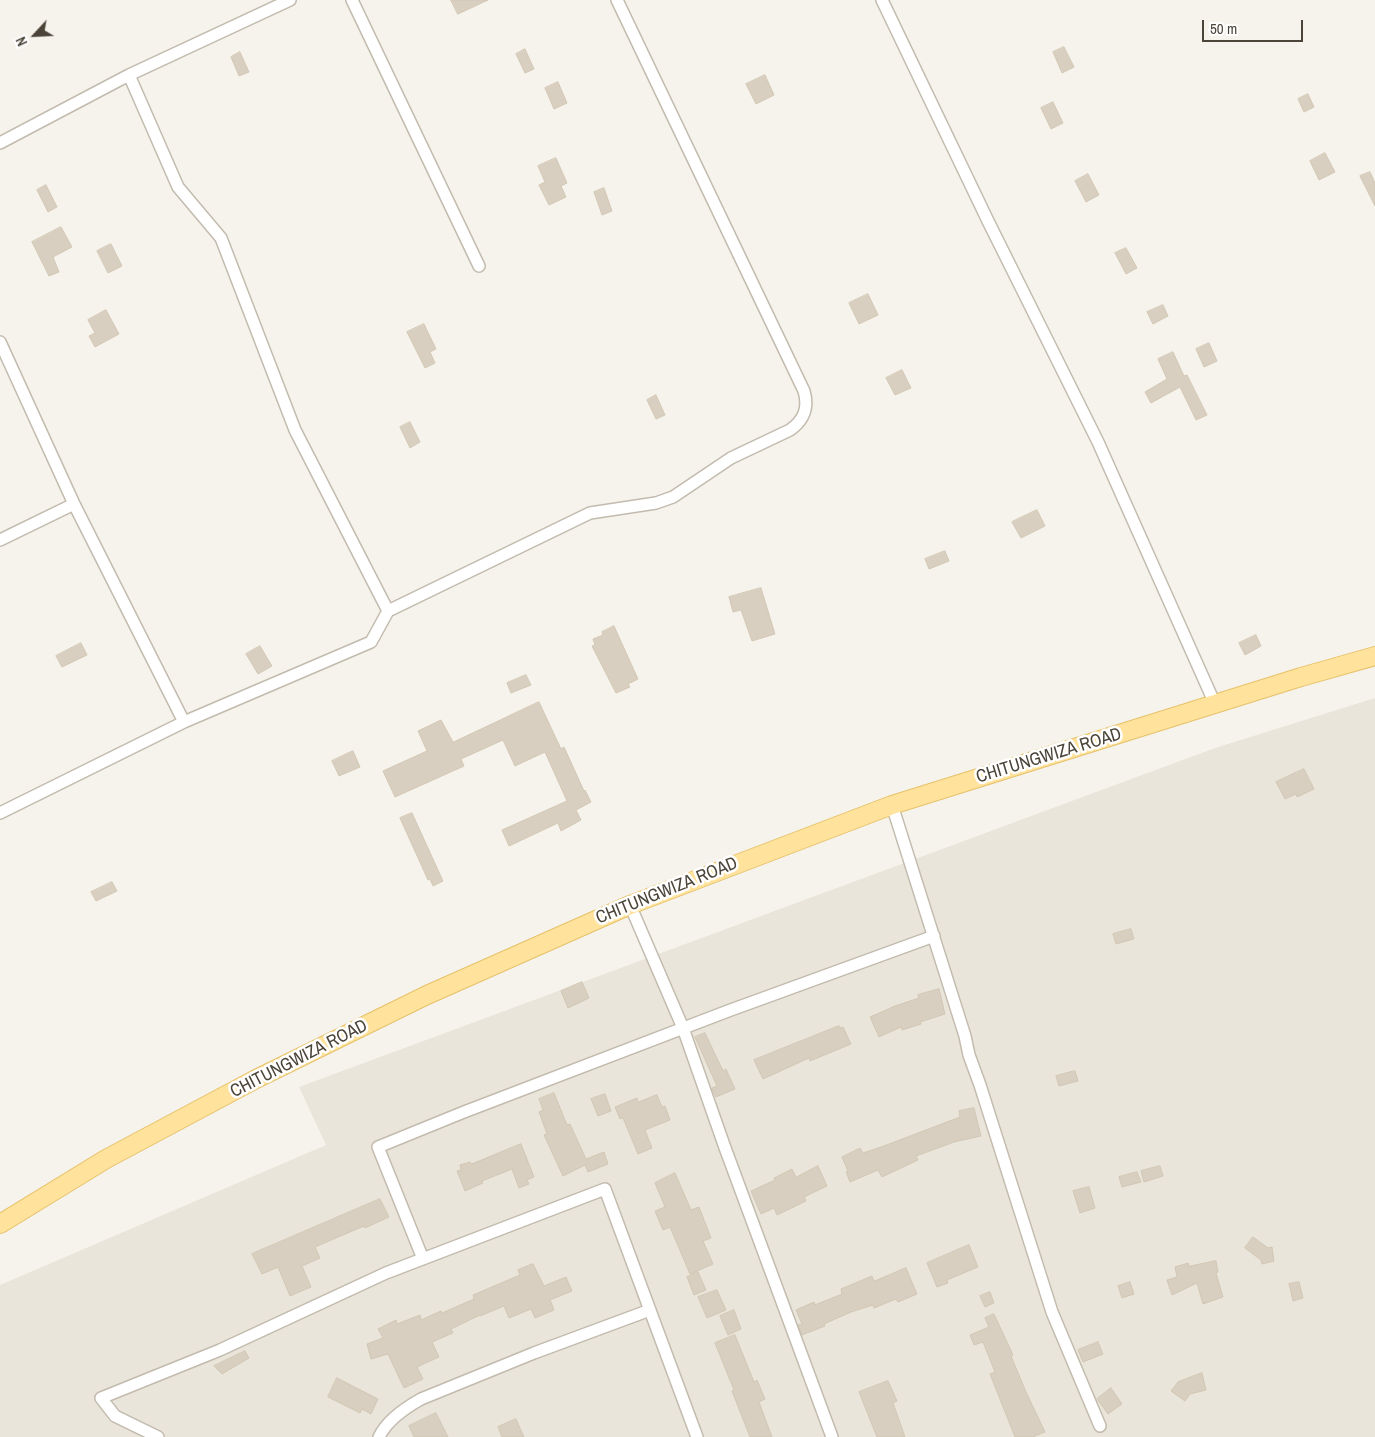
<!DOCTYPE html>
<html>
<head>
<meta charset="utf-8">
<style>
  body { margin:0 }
  #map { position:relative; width:1375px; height:1437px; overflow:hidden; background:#f6f3ec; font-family:"Archivo Narrow",sans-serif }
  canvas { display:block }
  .north { position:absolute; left:10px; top:10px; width:50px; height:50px; -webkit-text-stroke:4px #fff; paint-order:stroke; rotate:245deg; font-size:14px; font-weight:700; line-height:20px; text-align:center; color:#4b4439 }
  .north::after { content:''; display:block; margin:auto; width:18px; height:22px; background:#4b4439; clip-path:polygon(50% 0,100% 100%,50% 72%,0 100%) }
  .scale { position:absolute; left:1202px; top:20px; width:101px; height:22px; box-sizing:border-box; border:2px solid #4b4439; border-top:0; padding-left:6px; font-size:15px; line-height:18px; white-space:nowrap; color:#4b4439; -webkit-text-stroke:4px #fff; paint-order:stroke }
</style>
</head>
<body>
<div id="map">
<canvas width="1375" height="1437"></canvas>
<div class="north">N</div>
<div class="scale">50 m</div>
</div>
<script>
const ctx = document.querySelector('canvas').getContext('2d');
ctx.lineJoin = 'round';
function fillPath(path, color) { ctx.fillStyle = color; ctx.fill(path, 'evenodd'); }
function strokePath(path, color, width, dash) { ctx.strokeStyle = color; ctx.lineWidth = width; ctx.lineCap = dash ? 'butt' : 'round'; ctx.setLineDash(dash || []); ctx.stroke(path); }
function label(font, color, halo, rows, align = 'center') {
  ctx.font = font + ' "Archivo Narrow",sans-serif'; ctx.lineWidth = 5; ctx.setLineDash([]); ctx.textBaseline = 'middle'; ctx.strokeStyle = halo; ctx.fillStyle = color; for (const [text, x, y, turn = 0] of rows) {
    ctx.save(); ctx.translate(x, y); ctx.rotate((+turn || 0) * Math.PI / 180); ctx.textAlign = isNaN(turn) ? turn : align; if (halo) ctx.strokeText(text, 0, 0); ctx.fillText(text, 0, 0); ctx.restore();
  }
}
fillPath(new Path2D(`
  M 1375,698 L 1375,1437 L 0,1437 L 0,1285 L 326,1145 L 299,1087 L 1215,748 Z`), '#eae5da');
const building = new Path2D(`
  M 451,0 L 488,0 L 458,14 Z
  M 1064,47 L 1074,67 L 1062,73 L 1053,52 Z
  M 525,49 L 534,69 L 525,73 L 516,54 Z
  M 240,52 L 249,72 L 239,76 L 231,57 Z
  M 765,75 L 774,95 L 756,104 L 746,84 Z
  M 558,82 L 567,103 L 554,109 L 545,88 Z
  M 1308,94 L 1314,107 L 1304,112 L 1298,99 Z
  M 1053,102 L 1063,123 L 1051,129 L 1041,108 Z
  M 1325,153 L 1335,172 L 1319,180 L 1310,161 Z
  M 556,158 L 567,183 L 561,186 L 566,197 L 549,205 L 539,185 L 545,182 L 538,166 Z
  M 1370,172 L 1375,183 L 1375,206 L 1360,176 Z
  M 1088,174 L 1099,195 L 1086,202 L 1075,181 Z
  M 46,185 L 57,207 L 48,212 L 37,190 Z
  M 604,188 L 612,211 L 602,215 L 594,192 Z
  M 61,227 L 72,247 L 53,257 L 59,272 L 49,276 L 32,242 Z
  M 111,244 L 122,266 L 108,273 L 97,251 Z
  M 1126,248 L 1137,268 L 1126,274 L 1115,253 Z
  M 868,294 L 878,315 L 859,324 L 849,303 Z
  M 1163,305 L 1168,316 L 1153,324 L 1147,312 Z
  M 106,310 L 119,334 L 95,347 L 89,336 L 95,333 L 88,320 Z
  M 424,324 L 436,349 L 430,352 L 435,363 L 425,368 L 407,332 Z
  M 1209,343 L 1217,361 L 1204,367 L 1196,349 Z
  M 1173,352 L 1184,376 L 1187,375 L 1207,415 L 1196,420 L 1180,387 L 1151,403 L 1145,392 L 1167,379 L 1158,359 Z
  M 902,370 L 911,388 L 895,395 L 886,378 Z
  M 656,395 L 665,415 L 656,419 L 647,400 Z
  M 410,422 L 420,442 L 410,448 L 400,427 Z
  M 1037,510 L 1045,526 L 1021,538 L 1012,522 Z
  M 945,551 L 949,561 L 929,569 L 925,559 Z
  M 761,588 L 775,634 L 752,641 L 741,610 L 733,612 L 729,597 Z
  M 614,626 L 638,679 L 628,684 L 630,687 L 616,693 L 592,646 L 595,645 L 593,639 L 603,635 L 602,632 Z
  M 1256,635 L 1261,646 L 1245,655 L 1239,643 Z
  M 81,643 L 87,655 L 62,667 L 56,656 Z
  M 260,646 L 272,666 L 258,674 L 246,654 Z
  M 526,675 L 531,685 L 511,693 L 507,683 Z
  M 539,702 L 561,749 L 564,747 L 584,791 L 585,790 L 591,802 L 576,810 L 581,820 L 561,831 L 558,823 L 509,846 L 502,830 L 567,801 L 545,752 L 515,766 L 503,740 L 461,759 L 464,766 L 395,797 L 383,771 L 427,751 L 418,731 L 441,720 L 453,742 Z
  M 353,751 L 360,767 L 339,776 L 332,761 Z
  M 1304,769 L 1314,789 L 1297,797 L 1296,794 L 1285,799 L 1276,782 Z
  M 412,813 L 443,881 L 433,886 L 430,879 L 428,880 L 400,818 Z
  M 112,882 L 117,891 L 96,901 L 91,892 Z
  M 1131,929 L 1134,939 L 1116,944 L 1113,934 Z
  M 582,982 L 589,998 L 568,1008 L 561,991 Z
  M 939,989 L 945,1014 L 920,1022 L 921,1024 L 902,1030 L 901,1027 L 879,1037 L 870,1017 L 895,1006 L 919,998 L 918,995 Z
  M 839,1026 L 840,1028 L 843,1027 L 851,1044 L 810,1061 L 809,1058 L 763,1079 L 754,1060 Z
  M 705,1033 L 723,1071 L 726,1069 L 735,1089 L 716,1097 L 712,1088 L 717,1086 L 695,1037 Z
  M 1075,1071 L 1078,1081 L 1059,1086 L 1056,1076 Z
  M 554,1093 L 567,1125 L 570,1124 L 586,1159 L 604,1152 L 608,1164 L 588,1172 L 585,1165 L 563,1176 L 544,1135 L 547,1134 L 539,1112 L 543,1110 L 539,1099 Z
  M 605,1094 L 611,1111 L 598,1116 L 591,1099 Z
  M 657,1095 L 662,1107 L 665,1106 L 670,1120 L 645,1130 L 652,1148 L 638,1154 L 623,1118 L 620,1119 L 615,1107 L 637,1098 L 638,1102 Z
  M 974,1108 L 981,1136 L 954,1142 L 916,1156 L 918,1160 L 882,1177 L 878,1170 L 850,1182 L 846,1172 L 848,1171 L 842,1157 L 860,1148 L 863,1153 L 884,1146 L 960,1117 L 959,1111 Z
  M 521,1144 L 534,1177 L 527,1180 L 529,1184 L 519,1188 L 512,1169 L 482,1181 L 483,1183 L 465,1191 L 457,1171 L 461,1170 L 460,1165 L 470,1162 L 471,1164 Z
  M 818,1166 L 827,1186 L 804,1197 L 806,1201 L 777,1215 L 774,1208 L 761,1214 L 751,1191 L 775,1180 L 774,1178 L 792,1169 L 796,1177 Z
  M 1160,1166 L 1163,1176 L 1144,1182 L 1141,1171 Z
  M 1137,1172 L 1141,1182 L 1122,1187 L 1119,1177 Z
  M 675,1173 L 691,1210 L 699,1207 L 711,1238 L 703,1241 L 713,1264 L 690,1274 L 670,1227 L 663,1230 L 655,1211 L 665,1207 L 655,1183 Z
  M 1089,1187 L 1095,1208 L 1080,1213 L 1073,1191 Z
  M 380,1199 L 389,1217 L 365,1228 L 364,1226 L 315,1247 L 320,1258 L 302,1266 L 311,1287 L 290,1296 L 278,1267 L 262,1274 L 252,1254 Z
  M 1253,1237 L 1268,1248 L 1272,1247 L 1274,1261 L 1262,1264 L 1261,1260 L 1245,1248 Z
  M 969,1245 L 978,1267 L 947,1280 L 948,1283 L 937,1287 L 927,1263 Z
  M 1216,1261 L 1218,1272 L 1216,1273 L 1223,1297 L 1203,1304 L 1197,1283 L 1172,1295 L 1167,1280 L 1177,1277 L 1175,1267 L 1188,1263 L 1189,1266 Z
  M 533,1264 L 544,1286 L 566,1277 L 572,1291 L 550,1300 L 554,1310 L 535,1318 L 531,1309 L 509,1318 L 504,1306 L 480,1316 L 480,1315 L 451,1329 L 453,1333 L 432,1342 L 439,1357 L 417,1367 L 423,1379 L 404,1388 L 388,1354 L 371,1359 L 367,1344 L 383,1338 L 378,1329 L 396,1320 L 397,1324 L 420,1315 L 421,1320 L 441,1311 L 442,1313 L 474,1299 L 473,1295 L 520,1275 L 518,1270 Z
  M 906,1268 L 917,1294 L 898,1302 L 896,1299 L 874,1308 L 873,1305 L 851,1312 L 824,1324 L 825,1326 L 802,1335 L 798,1325 L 802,1324 L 796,1310 L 814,1302 L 815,1305 L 842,1294 L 841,1289 L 872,1276 L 874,1281 Z
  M 698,1272 L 706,1290 L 694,1295 L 687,1277 Z
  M 1130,1282 L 1134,1294 L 1122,1298 L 1118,1286 Z
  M 1299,1282 L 1303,1298 L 1293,1301 L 1289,1284 Z
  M 717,1290 L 726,1310 L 707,1318 L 698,1297 Z
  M 990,1292 L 994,1303 L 985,1307 L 980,1296 Z
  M 734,1310 L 741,1329 L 728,1335 L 720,1316 Z
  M 994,1314 L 1013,1355 L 1011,1356 L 1026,1392 L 1045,1432 L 1033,1437 L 1015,1437 L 990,1374 L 995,1372 L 983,1342 L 974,1345 L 970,1335 L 989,1327 L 985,1318 Z
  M 735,1335 L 754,1382 L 757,1380 L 765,1399 L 759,1402 L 772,1437 L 750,1437 L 732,1391 L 734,1390 L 715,1343 Z
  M 1098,1342 L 1103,1354 L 1083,1362 L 1078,1350 Z
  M 245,1351 L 249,1358 L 222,1374 L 214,1366 Z
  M 1202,1373 L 1206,1390 L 1190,1394 L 1185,1401 L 1171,1391 L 1178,1382 Z
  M 337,1378 L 378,1399 L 371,1414 L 362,1409 L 360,1413 L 328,1397 Z
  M 888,1381 L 897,1401 L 893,1403 L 905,1437 L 877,1437 L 859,1392 Z
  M 1111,1388 L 1122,1404 L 1108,1414 L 1097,1399 Z
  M 436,1413 L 448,1437 L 414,1437 L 409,1426 Z
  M 516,1419 L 524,1437 L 502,1437 L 498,1427 Z`);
fillPath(building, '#d8cfc1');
strokePath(building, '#d3c7b4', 1);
const minor = new Path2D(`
  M 352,0 L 479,266
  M 882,0 L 988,221 L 1098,442 L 1215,704
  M 0,143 L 129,75 L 290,0
  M 0,342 L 74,504 L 184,722
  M 0,540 L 74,504
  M 388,611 L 590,513 L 656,503 L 673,497 L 731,458 L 790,430 C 804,420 809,408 804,391 L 617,0
  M 892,805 L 965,1036 L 969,1055 L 980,1085 L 1052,1312 L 1100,1426
  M 0,813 L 184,722 L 371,642 L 388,611 L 295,430 L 221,238 L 178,187 L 129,75
  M 630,905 L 683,1028 L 724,1145 L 832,1437
  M 423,1259 L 378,1147 L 464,1112 L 728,1011 L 934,936
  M 158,1437 L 115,1416 L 101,1398 L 220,1350 L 386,1273 L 605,1189 L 697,1437
  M 379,1437 C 387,1420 405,1408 421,1399 L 534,1353 L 650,1310`);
const primary = new Path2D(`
  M 0,1224 L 106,1159 L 256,1079 L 427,995 L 630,905 L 892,805 L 1301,677 L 1375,656`);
strokePath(minor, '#c2bbae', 14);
strokePath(primary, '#e6c16a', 20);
strokePath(minor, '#fff', 11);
strokePath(primary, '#ffe39c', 18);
label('18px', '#4b4439', '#fff', [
  ["CHITUNGWIZA ROAD",1049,756,-17],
  ["CHITUNGWIZA ROAD",667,891,-22],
  ["CHITUNGWIZA ROAD",299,1059,-27]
]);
</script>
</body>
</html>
